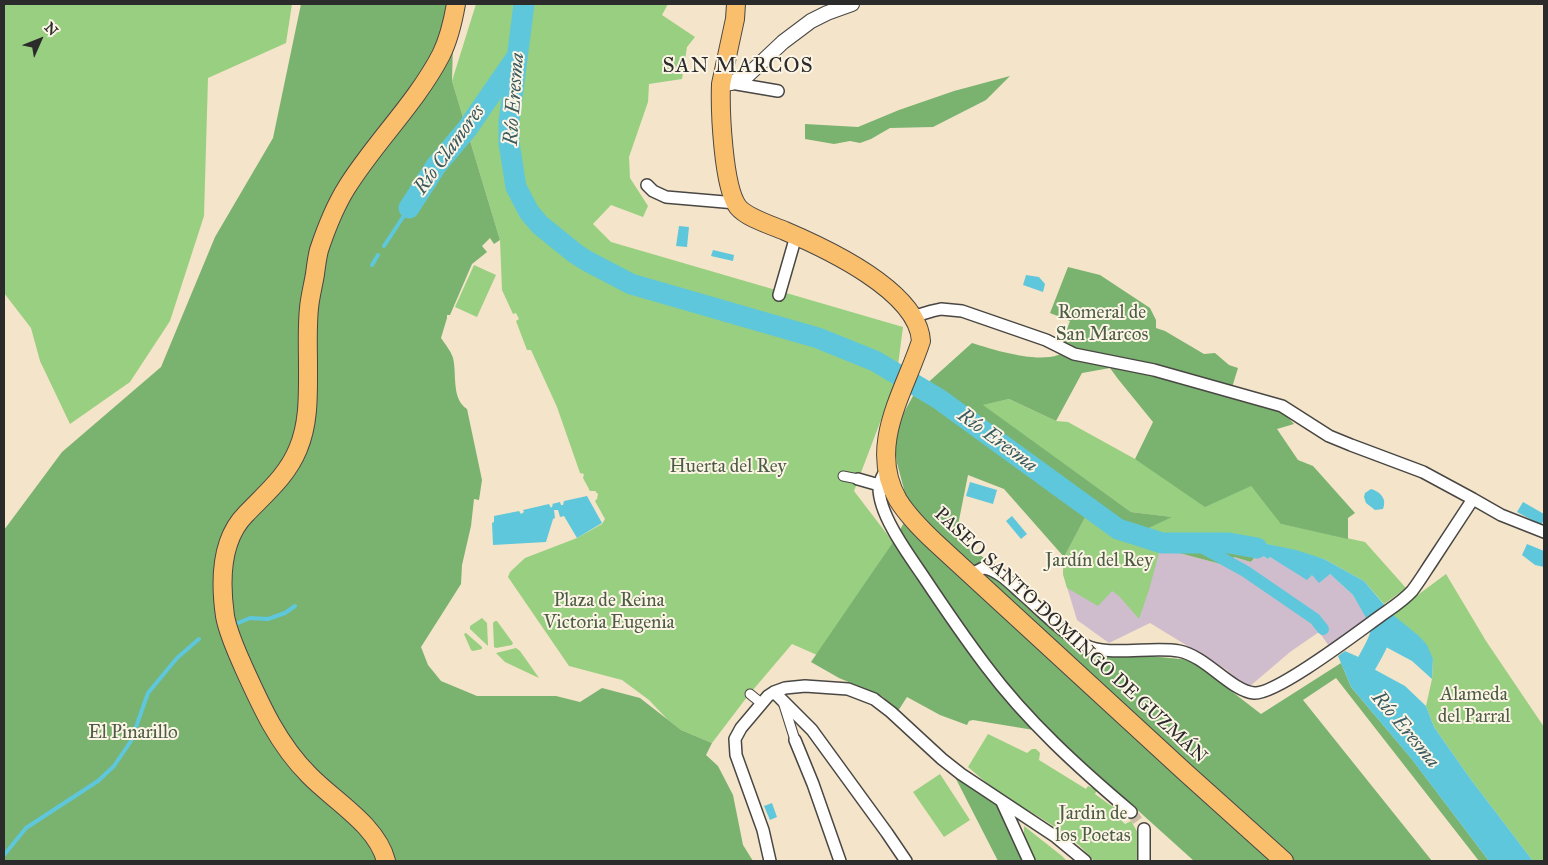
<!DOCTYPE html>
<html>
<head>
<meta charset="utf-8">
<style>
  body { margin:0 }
  #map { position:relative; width:1548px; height:865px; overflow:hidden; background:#f4e4c9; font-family:"IM FELL Great Primer",serif }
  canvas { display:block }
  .frame { position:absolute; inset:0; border:5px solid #2b2b2b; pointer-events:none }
  .north { position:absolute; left:15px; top:15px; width:50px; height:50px; -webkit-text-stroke:4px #fcf5e5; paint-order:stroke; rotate:46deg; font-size:14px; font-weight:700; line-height:20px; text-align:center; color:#2b2b2b }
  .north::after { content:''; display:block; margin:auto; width:18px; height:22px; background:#2b2b2b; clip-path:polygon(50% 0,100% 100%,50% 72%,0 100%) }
</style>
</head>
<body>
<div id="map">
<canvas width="1548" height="865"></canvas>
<div class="frame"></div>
<div class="north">N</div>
</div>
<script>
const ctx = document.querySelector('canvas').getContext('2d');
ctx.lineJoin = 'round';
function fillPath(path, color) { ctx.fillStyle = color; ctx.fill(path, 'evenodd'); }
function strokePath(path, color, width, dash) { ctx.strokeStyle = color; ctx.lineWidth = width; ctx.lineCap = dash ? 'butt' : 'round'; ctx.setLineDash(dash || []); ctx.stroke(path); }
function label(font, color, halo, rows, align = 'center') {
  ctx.font = font + ' "IM FELL Great Primer",serif'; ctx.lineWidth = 4; ctx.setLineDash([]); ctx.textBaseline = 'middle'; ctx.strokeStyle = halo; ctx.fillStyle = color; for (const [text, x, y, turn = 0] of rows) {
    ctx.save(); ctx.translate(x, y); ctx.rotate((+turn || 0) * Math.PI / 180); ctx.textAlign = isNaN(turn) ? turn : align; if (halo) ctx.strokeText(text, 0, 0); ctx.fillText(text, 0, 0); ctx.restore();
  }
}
fillPath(new Path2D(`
  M 1091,506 L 1123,538 L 1228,566 L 1234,557 L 1251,562 L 1258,553 L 1268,559 L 1270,557 L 1284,565 L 1312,575 L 1330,574 L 1353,595 L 1367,618 L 1329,646 L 1319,632 L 1290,652 L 1249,687 L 1242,686 L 1227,670 L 1150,623 L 1109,643 L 1077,620 L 1063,574 L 1064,557 Z`), '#cfbdce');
fillPath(new Path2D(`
  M 4,4 L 292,4 L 286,43 L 208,78 L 204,216 L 170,321 L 130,382 L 70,424 L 40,361 L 31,328 L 4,293 Z
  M 476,4 L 668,4 L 662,15 L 695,37 L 687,47 L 682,79 L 649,84 L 648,102 L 629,157 L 630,178 L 648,206 L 643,217 L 611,205 L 593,224 L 611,242 L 903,327 L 895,388 L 887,404 L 854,491 L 893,542 L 817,655 L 792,644 L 747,697 L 712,743 L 681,730 L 668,720 L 649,700 L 622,680 L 569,666 L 508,577 L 510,572 L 525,558 L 577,538 L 602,524 L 605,519 L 595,501 L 597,499 L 598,494 L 595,491 L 590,491 L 583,478 L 584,474 L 580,473 L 557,407 L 531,350 L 527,350 L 516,321 L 519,319 L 516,313 L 513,314 L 502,290 L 500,240 L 452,81 Z
  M 474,265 L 496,275 L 477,317 L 455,307 Z
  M 1009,399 L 1056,421 L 1068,422 L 1135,459 L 1251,486 L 1282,524 L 1365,542 L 1406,588 L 1384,604 L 1364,581 L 1324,559 L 1267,544 L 1162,543 L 1135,534 L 1171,517 L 1131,512 L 982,405 Z
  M 1091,506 L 1123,538 L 1160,549 L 1149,590 L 1139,619 L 1119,596 L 1112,591 L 1098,606 L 1067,588 L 1063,574 L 1064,557 Z
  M 1446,574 L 1486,641 L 1544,727 L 1544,861 L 1533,861 L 1472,781 L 1434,727 L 1426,706 L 1432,679 L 1433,659 L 1392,614 Z
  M 482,618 L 487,623 L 488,646 L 470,629 L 470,626 Z
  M 495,621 L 497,621 L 513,643 L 512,645 L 496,648 L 494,647 L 493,623 Z
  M 466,633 L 482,647 L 482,649 L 473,651 L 471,650 L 464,634 Z
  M 516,648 L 520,651 L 539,678 L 505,662 L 496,653 Z
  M 988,734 L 1027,753 L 1032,749 L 1036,749 L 1040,753 L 1039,760 L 1086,789 L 1088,786 L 1097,790 L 1095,794 L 1110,805 L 1127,814 L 1124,816 L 1122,821 L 1125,824 L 1131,821 L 1138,833 L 1140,861 L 1094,861 C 1071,832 1033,815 1002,794 C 990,787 979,776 968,767 Z
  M 940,774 L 970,820 L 944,837 L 913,792 Z
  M 1024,826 L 1062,856 L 1067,861 L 1035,861 L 1024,840 Z`), '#99cf81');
fillPath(new Path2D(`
  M 301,4 L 454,4 L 452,81 L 500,240 L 494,244 L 490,238 L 482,246 L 487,252 L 472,264 L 450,315 L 447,315 L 447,318 L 441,338 C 445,344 451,351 453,358 C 457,374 451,399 467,409 L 482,480 L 479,500 L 474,499 L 471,526 L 462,565 L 461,584 L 421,647 L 428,665 L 441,681 L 477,696 L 556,696 L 580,702 L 602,688 L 640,698 L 681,730 L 712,743 L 706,755 L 718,766 L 733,795 L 743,845 L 753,861 L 4,861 L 4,530 L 62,452 L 161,367 L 215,237 L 273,138 Z
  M 1010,76 L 986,100 L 933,127 L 890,128 L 871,139 L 860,143 L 850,141 L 834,144 L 805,139 L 805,124 L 858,127 L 899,110 L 954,91 Z
  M 1068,267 L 1100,275 L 1150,308 L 1156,320 L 1156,328 L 1165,331 L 1204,354 L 1215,353 L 1229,365 L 1238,368 L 1230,394 L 1280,409 L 1294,424 L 1277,429 L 1298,460 L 1313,466 L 1355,513 L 1348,518 L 1348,539 L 1281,524 L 1251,486 L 1205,507 L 1135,459 L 1153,422 L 1118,379 L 1110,368 L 1082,373 L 1056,421 L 1009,399 L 983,405 L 1131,512 L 1172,517 L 1136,534 L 1162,543 L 1229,543 L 1258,553 L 1251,562 L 1234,557 L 1228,566 L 1123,538 L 1091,506 L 1064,557 L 1004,489 L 968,475 L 958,525 L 972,548 L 1095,651 L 1191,660 L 1261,714 L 1341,663 L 1351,687 L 1411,758 L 1489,861 L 1479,861 L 1336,678 L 1303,700 L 1432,861 L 1194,861 L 1052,733 L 973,720 L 969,721 L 967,725 L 940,715 L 907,697 L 898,711 L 882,696 L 839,678 L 811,662 L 893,542 L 910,512 L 897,463 L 893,432 L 913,396 L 972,343 C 994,350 1036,363 1058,355 C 1062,354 1065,351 1068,349 L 1061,345 L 1070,321 L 1050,313 Z
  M 954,775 L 999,802 L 1027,861 L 998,861 Z`), '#7ab26f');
fillPath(new Path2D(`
  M 679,226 L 689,227 L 687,247 L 676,246 Z
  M 713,250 L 734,255 L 733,261 L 711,256 Z
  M 1026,275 L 1039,277 L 1045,284 L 1043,292 L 1023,285 Z
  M 970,482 L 997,490 L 993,504 L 966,496 Z
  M 1371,489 C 1381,492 1387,499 1383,509 L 1375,510 L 1366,503 L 1364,497 L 1365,493 Z
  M 587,496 L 602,523 L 577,538 L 564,516 L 560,517 L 558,510 L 554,510 L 555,518 L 553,519 L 546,542 L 493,545 L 492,523 L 494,522 L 494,516 L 519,511 L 521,514 L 524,512 L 523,510 L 549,504 L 551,508 L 553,505 L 552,504 L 560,502 L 561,505 L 563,505 L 564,501 Z
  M 1523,502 L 1544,514 L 1544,520 L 1541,525 L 1517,512 Z
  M 1012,516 L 1027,534 L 1021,539 L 1006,521 Z
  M 1229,543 L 1267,544 L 1296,550 L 1324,559 L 1364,581 L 1392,614 L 1419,636 L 1427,645 L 1433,659 L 1432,679 L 1412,661 L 1371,639 L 1373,630 L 1353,595 L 1330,574 L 1319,583 L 1312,575 L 1307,580 L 1270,557 L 1268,559 L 1258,553 Z
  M 1527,544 L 1544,551 L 1544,567 L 1535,565 L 1522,555 Z
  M 1345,651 L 1372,663 L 1370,667 L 1405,686 L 1426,706 L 1434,727 L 1472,781 L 1533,861 L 1489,861 L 1410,757 L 1351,687 L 1338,656 Z
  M 772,803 L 777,817 L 770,820 L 764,806 Z`), '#5fc7db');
strokePath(new Path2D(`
  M 384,246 L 409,208
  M 372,265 L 378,255
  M 238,623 L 250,618 L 268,619 L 285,613 L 295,606
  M 4,855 L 26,828 L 98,781 L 114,766 L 131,741 L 148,693 L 177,658 L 199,639`), '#5fc7db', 4);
strokePath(new Path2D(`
  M 1194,543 L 1245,571 L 1315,619 L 1323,629`), '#5fc7db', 12);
strokePath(new Path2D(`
  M 524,4 L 509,122 L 509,143 L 516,187 L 529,212 L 540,225 L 576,254 L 587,261 L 631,284 L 818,338 L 875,361 L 939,399 L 1118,529 L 1162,543 L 1229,543 L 1257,548
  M 409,208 L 436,166 L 467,129 L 516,58
  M 1369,686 L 1363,675 L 1363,670 C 1371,654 1387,634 1380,616`), '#5fc7db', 21);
strokePath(new Path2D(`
  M 1131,812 L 1144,829`), '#ccbfa9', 11, [11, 5.5]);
const pedestrian = new Path2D(`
  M 843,476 L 858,479
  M 750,694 L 761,703
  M 783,702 L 795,740`);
const minor = new Path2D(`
  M 731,83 L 778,91
  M 647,185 L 653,191 L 666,197 L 736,203
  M 779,295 L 796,236
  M 912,317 L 932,311 L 941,309 L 962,311 L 1046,340 L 1074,354 L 1154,370 L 1282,406 L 1329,436 L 1351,445 L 1423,472 L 1473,499
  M 887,467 C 884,474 879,480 879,488 C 879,515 908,554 923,576 C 943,606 964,637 986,666 C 1027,721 1079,768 1131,812
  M 858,479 L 879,485
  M 970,575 L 983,568 C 997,569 1010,583 1020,592 C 1041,610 1061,632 1085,645 C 1105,657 1154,646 1179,651 C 1206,656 1231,691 1254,693 C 1276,695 1358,632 1379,617 C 1390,609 1403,601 1412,591 C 1419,582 1425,572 1431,563 C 1445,542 1459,520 1473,499 L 1501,515 L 1544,532
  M 774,692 L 812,730 L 887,833 L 906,861
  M 795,740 L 813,784 L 840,861
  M 1002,802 L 1029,861
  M 1144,829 L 1144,861
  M 770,861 L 763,830 L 736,755 L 735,739 L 741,728 L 768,696 L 774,692 L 785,688 L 805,686 L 848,689 L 874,699 L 891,712 L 942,759 L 961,774 L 1056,837 L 1085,861`);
const tertiary = new Path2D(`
  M 721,84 L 731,83 L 747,76 L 783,42 L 811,21 L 827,13 L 852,4`);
const primary = new Path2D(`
  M 736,4 L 735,19 L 721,84 C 720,110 723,187 738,207 C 747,218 771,225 785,231 C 825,248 918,291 921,341 C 904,393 867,446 898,500 C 908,516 922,530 936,543 L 1185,772 L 1284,861
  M 386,861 C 377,825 334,801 309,775 C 278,744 261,706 243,666 C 236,650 228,633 225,616 C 220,581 220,540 246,514 C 266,493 287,476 298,449 C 309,423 308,395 308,367 C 308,348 307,327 309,308 C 310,297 313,286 315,274 C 316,266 317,258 319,250 C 326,229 335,206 347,187 C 375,142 416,103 441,55 C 449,39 453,21 456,4`);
strokePath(pedestrian, '#494743', 11);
strokePath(minor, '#494743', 14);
strokePath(tertiary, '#494743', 16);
strokePath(primary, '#494743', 20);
strokePath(pedestrian, '#fff', 9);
strokePath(minor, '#fff', 11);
strokePath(tertiary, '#fff', 14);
strokePath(primary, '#f9bf6d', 18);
label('19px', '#4c5c45', '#fcf5e5', [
  ["Romeral de",1102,313],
  ["San Marcos",1102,335],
  ["Huerta del Rey",728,467],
  ["Jardín del Rey",1099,561],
  ["Plaza de Reina",609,601],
  ["Victoria Eugenia",609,623],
  ["Alameda",1474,695],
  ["del Parral",1474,717],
  ["El Pinarillo",133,733],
  ["Jardin de",1093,814],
  ["los Poetas",1093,836]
]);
label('19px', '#2b2b2b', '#fcf5e5', [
  ["PASEO SANTO DOMINGO DE GUZMÁN",1070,636,43]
]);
label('italic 20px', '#3b5a60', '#fcf5e5', [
  ["Río Eresma",515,99,-86],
  ["Río Clamores",450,150,-54],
  ["Río Eresma",997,441,36],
  ["Río Eresma",1405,730,50]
]);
ctx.letterSpacing = '1px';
label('21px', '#2b2b2b', '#fcf5e5', [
  ["SAN MARCOS",738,67]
]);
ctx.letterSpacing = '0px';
</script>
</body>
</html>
